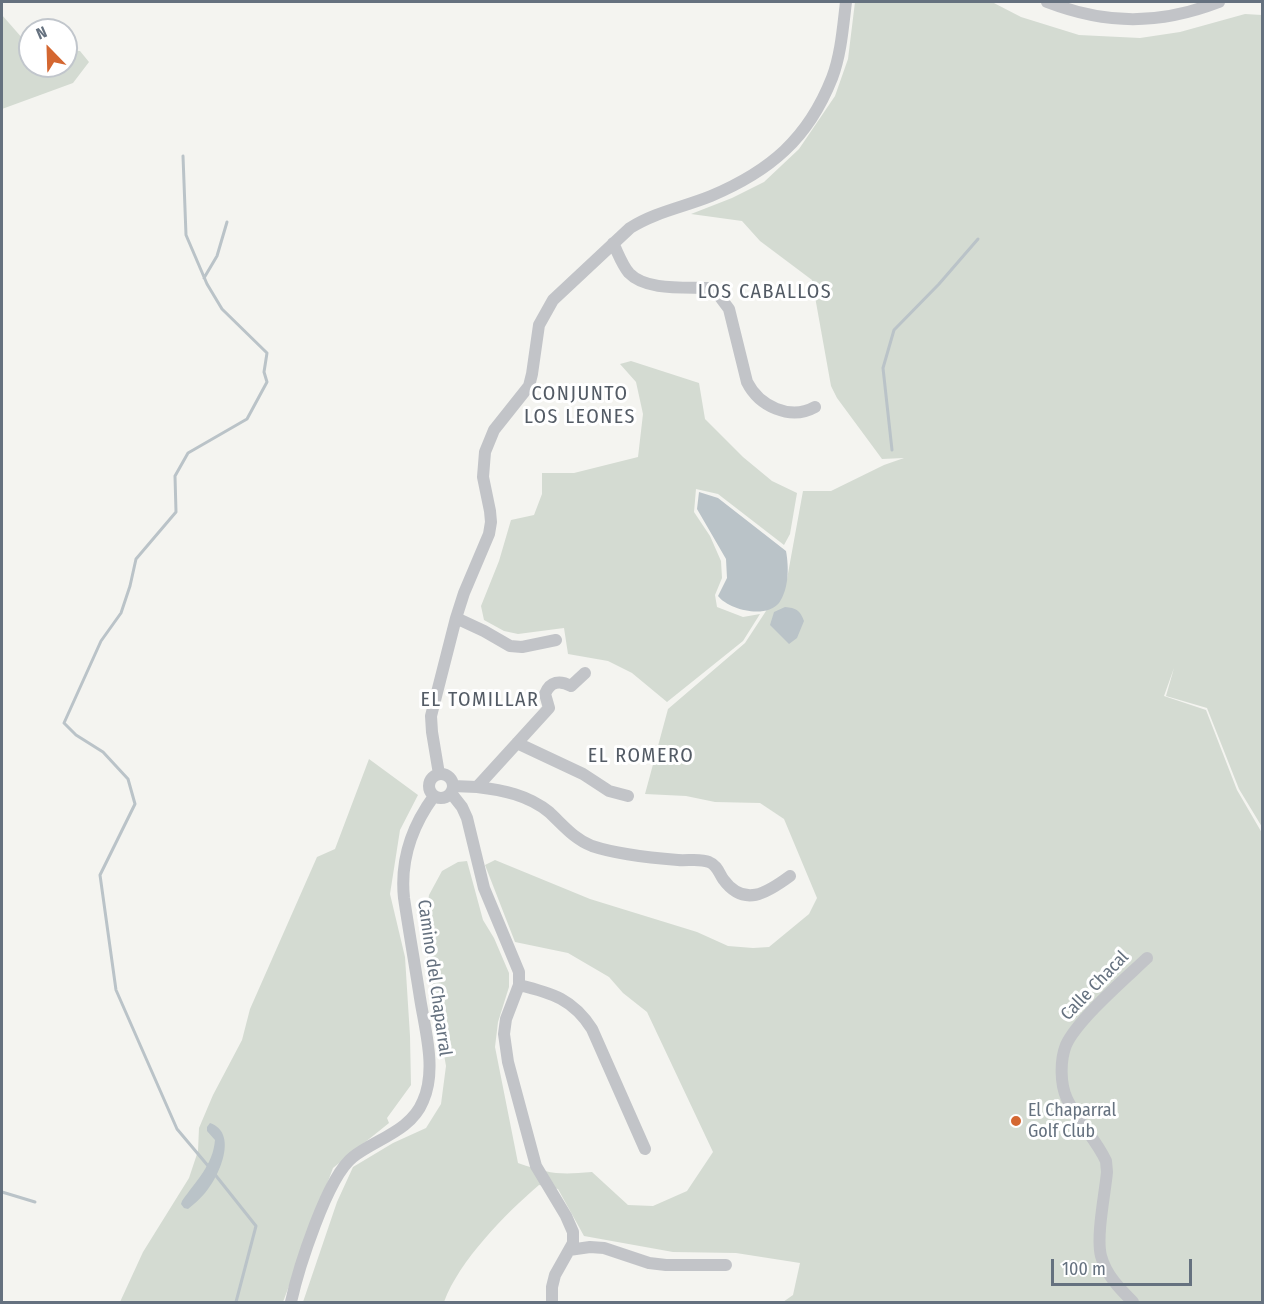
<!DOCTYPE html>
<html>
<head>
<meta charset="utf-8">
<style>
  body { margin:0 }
  #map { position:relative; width:1264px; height:1304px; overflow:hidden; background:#f4f4f0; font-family:"Fira Sans Condensed",sans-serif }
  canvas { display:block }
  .frame { position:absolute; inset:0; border:3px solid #65717f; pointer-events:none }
  .north { position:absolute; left:18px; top:18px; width:60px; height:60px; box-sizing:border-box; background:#fff; border:2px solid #c1c6cc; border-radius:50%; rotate:337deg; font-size:16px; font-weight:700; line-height:24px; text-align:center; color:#65717f }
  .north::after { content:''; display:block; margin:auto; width:21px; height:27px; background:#d46731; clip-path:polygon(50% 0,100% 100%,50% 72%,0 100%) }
  .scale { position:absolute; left:1051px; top:1259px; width:141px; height:27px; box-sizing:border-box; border:3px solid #65717f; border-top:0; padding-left:8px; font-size:18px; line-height:21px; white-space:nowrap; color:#65717f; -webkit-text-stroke:4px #fff; paint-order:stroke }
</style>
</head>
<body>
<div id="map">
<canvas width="1264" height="1304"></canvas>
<div class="frame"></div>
<div class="north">N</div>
<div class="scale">100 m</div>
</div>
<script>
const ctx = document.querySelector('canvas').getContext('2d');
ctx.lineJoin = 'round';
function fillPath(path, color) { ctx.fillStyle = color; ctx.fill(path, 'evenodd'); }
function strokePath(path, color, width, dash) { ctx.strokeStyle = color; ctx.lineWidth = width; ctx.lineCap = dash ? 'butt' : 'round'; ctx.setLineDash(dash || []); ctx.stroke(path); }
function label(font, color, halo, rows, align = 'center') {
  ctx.font = font + ' "Fira Sans Condensed",sans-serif'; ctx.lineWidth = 6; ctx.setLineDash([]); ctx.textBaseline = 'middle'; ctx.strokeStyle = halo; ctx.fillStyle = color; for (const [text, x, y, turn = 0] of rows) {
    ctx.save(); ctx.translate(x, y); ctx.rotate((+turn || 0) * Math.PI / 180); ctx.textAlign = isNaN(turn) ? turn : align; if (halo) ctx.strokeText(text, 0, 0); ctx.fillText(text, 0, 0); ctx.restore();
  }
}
fillPath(new Path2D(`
  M 855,2 L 992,2 L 1021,17 L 1079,35 L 1140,38 L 1180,32 L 1245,14 L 1262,15 L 1262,827 L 1239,789 L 1207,708 L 1166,696 L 1174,668 L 1164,696 L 1206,710 L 1237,790 L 1262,833 L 1262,1302 L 783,1302 L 793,1295 L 800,1263 L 736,1253 L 673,1252 L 584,1236 L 558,1189 L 539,1185 C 506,1213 459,1261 444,1302 L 303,1302 L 337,1202 L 353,1167 L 393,1143 L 426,1128 L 441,1104 L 446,1066 L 423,934 L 429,895 L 442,871 L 458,862 L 467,861 L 483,920 L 494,938 L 509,973 L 509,987 L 498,1022 L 495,1047 L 518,1163 C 550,1174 559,1175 592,1172 L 628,1205 L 653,1206 L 687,1191 L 713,1152 L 647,1012 L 623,993 L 609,977 L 568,953 L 515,942 L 485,865 L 495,860 L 590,899 L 697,932 L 728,946 L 753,948 L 769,947 L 809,914 L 817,898 L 784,819 L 760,803 L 715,802 L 686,796 L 645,794 L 668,709 L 745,643 L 787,579 L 803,491 L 831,491 L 884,465 L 904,458 L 882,459 L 837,398 L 831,386 L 812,280 L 760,241 L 742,221 L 691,214 L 732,198 L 764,182 L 799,149 L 835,96 L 848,59 Z
  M 2,15 L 30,47 L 30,66 L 66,66 L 66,50 L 80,51 L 89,62 L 73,83 L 2,109 Z
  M 631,361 L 699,383 L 705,419 L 743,457 L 772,481 L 797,493 L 790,534 L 784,545 L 718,494 L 696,489 L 694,512 L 710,536 L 721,561 L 722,578 L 715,595 L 717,607 L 743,617 L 760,614 L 743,641 L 667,702 L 632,673 L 608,661 L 568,654 L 564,628 L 518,634 L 504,631 L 484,620 L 481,606 L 499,561 L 511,520 L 534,515 L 542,494 L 542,473 L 574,473 L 638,457 L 643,414 L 636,382 L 620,364 Z
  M 369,759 L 418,795 L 400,830 L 390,894 L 405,957 L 410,1036 L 411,1085 L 387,1118 L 389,1123 L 333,1168 L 283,1302 L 120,1302 L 143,1252 L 189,1178 L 198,1151 L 199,1128 L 213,1095 L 242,1040 L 250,1009 L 317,857 L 335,849 Z`), '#d4dbd2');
fillPath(new Path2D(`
  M 699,492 L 718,498 L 786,551 C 789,567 789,589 779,603 C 766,619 729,610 718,596 L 727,578 L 726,559 L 697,509 Z
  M 785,607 C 796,608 800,610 804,621 L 797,638 L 789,644 L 770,625 L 774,612 Z
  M 210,1123 C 239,1133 219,1177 205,1193 C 200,1199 194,1204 188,1209 L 184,1208 L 181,1204 L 182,1201 C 196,1181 213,1165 215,1140 L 207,1131 L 207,1127 Z`), '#bac3c8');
strokePath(new Path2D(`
  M 183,156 L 186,235 L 207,284 L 222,309 L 267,353 L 264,372 L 267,382 L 247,419 L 188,453 L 175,476 L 176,512 L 136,559 L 130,586 L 121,613 L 101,641 L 64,723 L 76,735 L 103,752 L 128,779 L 135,804 L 100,875 L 116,990 L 177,1129 L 209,1167
  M 204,278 L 217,256 L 227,222
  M 892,450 L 883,368 L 894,330 L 939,284 L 978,239
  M 213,1172 L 256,1226 L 236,1302
  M 2,1192 L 35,1202`), '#bac3c8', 3);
strokePath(new Path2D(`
  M 1047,2 C 1107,25 1159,25 1219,2
  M 613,243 C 618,253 622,265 629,273 C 646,291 685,287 708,288 L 717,293 L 729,309 L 747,382 C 759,406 790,421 815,407
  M 456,618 L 484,631 L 510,646 L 522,647 L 556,640
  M 517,743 L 583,774 L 609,791 L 628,796
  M429 786a12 12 0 1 1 24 0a12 12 0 1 1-24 0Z
  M 439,774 L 432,732 L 431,716 L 456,618 L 464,593 L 489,534 L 491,522 L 490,511 L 483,477 L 485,452 L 494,430 L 529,386 L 532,374 L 539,325 L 553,300 L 630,228 C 655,212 684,207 711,196 C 770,171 808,139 832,78 C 841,55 843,26 846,2
  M 453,786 L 477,787 L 549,708 L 545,694 C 550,681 560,680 571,686 L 585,673
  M 477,787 C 503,790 528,795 549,812 C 563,825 574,839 592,846 C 616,854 652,858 678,860 C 687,861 700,858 709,862 C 717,865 719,873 723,879 C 744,908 767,893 790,876
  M 451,793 L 462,807 L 467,818 L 484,888 L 519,972 L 519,985 L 506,1019 L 504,1034 L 508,1062 L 536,1166 L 566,1216 L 573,1232 L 573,1243 L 555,1275 L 552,1287 L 552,1302
  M 519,985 C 552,993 573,999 592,1029 L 645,1149
  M 569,1250 L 590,1247 L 604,1248 L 649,1263 L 666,1265 L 726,1265
  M 291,1302 C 298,1270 327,1177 353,1157 C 376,1139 411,1131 423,1101 C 437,1070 425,1030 420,998 C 415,965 409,932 404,898 C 400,860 412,826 434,796
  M 1133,1302 C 1120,1289 1106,1275 1101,1256 C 1096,1236 1105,1194 1107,1172 L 1106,1161 C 1096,1139 1077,1121 1067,1099 C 1060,1084 1060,1060 1066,1045 C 1077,1020 1126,978 1147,958`), '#c2c4c8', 12);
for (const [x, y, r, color] of [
  [1016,1121,6,"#d46731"]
]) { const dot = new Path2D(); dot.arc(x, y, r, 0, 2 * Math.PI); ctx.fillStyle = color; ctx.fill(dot); strokePath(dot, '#fff', 2); }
label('18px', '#65717f', '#fff', [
  ["Camino del Chaparral",434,978,82],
  ["Calle Chacal",1095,986,-46]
]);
label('18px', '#65717f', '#fff', [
  ["El Chaparral",1028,1111],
  ["Golf Club",1028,1132]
], 'left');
ctx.letterSpacing = '1.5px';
label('20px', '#535b65', '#fff', [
  ["LOS CABALLOS",765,292],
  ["CONJUNTO",580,394],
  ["LOS LEONES",580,417],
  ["EL TOMILLAR",480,700],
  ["EL ROMERO",641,756]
]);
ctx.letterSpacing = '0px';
</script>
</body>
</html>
